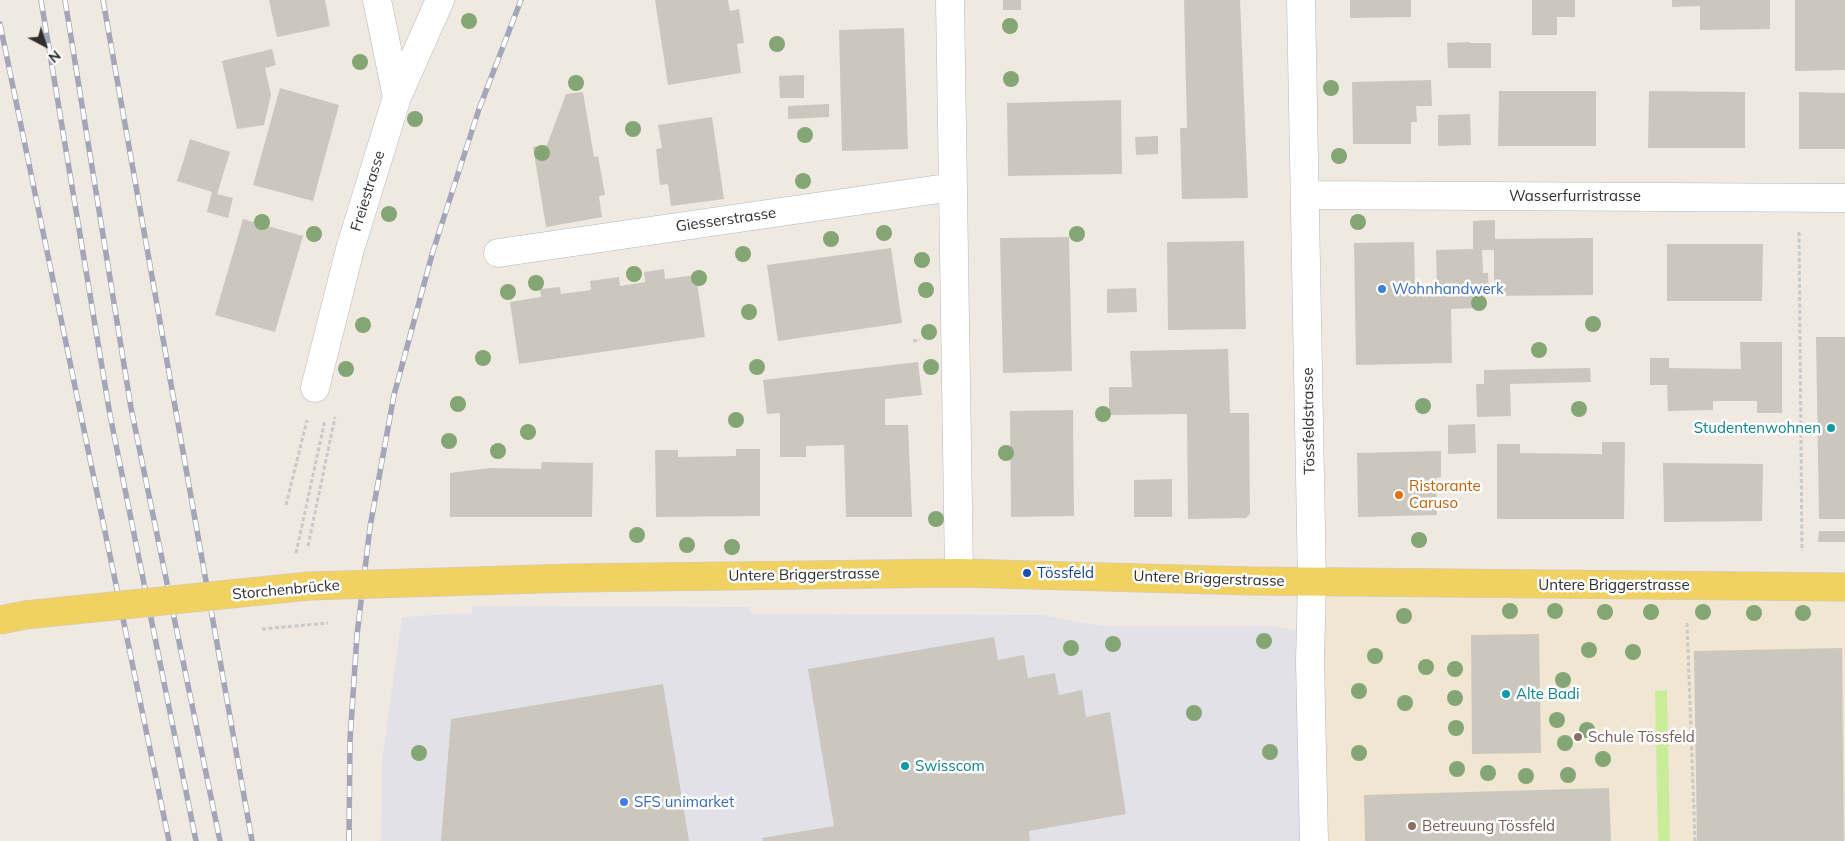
<!DOCTYPE html>
<html>
<head>
<meta charset="utf-8">
<style>
  body { margin:0 }
  #map { position:relative; width:1845px; height:841px; overflow:hidden; background:#efe9e1; font-family:Mulish,sans-serif }
  canvas { display:block }
  .north { position:absolute; left:20px; top:20px; width:50px; height:50px; -webkit-text-stroke:4px #fff; paint-order:stroke; rotate:140deg; font-size:14px; font-weight:700; line-height:20px; text-align:center; color:#2e2e2e }
  .north::after { content:''; display:block; margin:auto; width:18px; height:22px; background:#2e2e2e; clip-path:polygon(50% 0,100% 100%,50% 72%,0 100%) }
</style>
</head>
<body>
<div id="map">
<canvas width="1845" height="841"></canvas>
<div class="north">N</div>
</div>
<script>
const ctx = document.querySelector('canvas').getContext('2d');
ctx.lineJoin = 'round';
function fillPath(path, color) { ctx.fillStyle = color; ctx.fill(path, 'evenodd'); }
function strokePath(path, color, width, dash) { ctx.strokeStyle = color; ctx.lineWidth = width; ctx.lineCap = dash ? 'butt' : 'round'; ctx.setLineDash(dash || []); ctx.stroke(path); }
function label(font, color, halo, rows, align = 'center') {
  ctx.font = font + ' Mulish,sans-serif'; ctx.lineWidth = 5; ctx.setLineDash([]); ctx.textBaseline = 'middle'; ctx.strokeStyle = halo; ctx.fillStyle = color; for (const [text, x, y, turn = 0] of rows) {
    ctx.save(); ctx.translate(x, y); ctx.rotate((+turn || 0) * Math.PI / 180); ctx.textAlign = isNaN(turn) ? turn : align; if (halo) ctx.strokeText(text, 0, 0); ctx.fillText(text, 0, 0); ctx.restore();
  }
}
fillPath(new Path2D(`
  M 472,606 L 750,607 L 752,614 L 1042,615 L 1101,626 L 1271,626 L 1312,633 L 1314,841 L 381,841 L 382,761 L 402,617 L 472,613 Z`), '#e3e1e8');
fillPath(new Path2D(`
  M 1312,582 L 1845,587 L 1845,841 L 1314,841 Z`), '#f0e6d1');
fillPath(new Path2D(`
  M 1667,690 L 1670,841 L 1658,841 L 1655,691 Z`), '#c9ec9a');
fillPath(new Path2D(`
  M 269,0 L 325,0 L 330,26 L 277,37 Z
  M 655,0 L 728,0 L 730,11 L 739,9 L 744,43 L 737,44 L 741,73 L 668,85 Z
  M 1003,0 L 1021,0 L 1021,10 L 1003,10 Z
  M 1184,0 L 1240,0 L 1248,198 L 1182,199 L 1180,128 L 1187,128 Z
  M 1350,0 L 1411,0 L 1411,17 L 1350,18 Z
  M 1532,0 L 1575,0 L 1575,17 L 1557,17 L 1557,35 L 1532,35 Z
  M 1672,0 L 1770,0 L 1770,29 L 1700,30 L 1700,6 L 1672,7 Z
  M 1795,0 L 1845,0 L 1845,70 L 1795,71 Z
  M 904,28 L 908,149 L 842,151 L 839,30 Z
  M 1469,42 L 1470,43 L 1491,43 L 1491,68 L 1448,68 L 1447,43 Z
  M 272,49 L 276,65 L 265,68 L 271,95 L 264,125 L 237,129 L 222,61 Z
  M 804,75 L 804,98 L 780,98 L 779,76 Z
  M 1431,80 L 1432,106 L 1416,106 L 1417,122 L 1411,122 L 1411,144 L 1353,144 L 1352,82 Z
  M 280,88 L 339,105 L 313,201 L 253,185 Z
  M 1499,91 L 1596,91 L 1596,146 L 1498,146 Z
  M 1649,91 L 1745,92 L 1745,148 L 1648,148 Z
  M 583,92 L 594,157 L 598,156 L 605,195 L 599,196 L 602,217 L 546,227 L 533,147 L 547,145 L 566,94 Z
  M 1799,92 L 1845,93 L 1845,149 L 1799,149 Z
  M 1121,100 L 1122,174 L 1008,176 L 1007,103 Z
  M 829,104 L 829,117 L 788,119 L 788,106 Z
  M 1470,114 L 1471,145 L 1438,146 L 1438,115 Z
  M 712,117 L 724,199 L 671,206 L 668,184 L 660,185 L 656,149 L 662,148 L 658,125 Z
  M 1158,136 L 1158,154 L 1136,155 L 1135,137 Z
  M 190,139 L 230,152 L 217,194 L 233,198 L 228,218 L 207,212 L 212,192 L 177,181 Z
  M 243,219 L 303,236 L 275,332 L 215,315 Z
  M 1495,220 L 1495,239 L 1593,238 L 1593,295 L 1494,296 L 1494,250 L 1482,250 L 1483,273 L 1488,273 L 1489,292 L 1474,293 L 1474,308 L 1451,309 L 1452,363 L 1356,365 L 1354,243 L 1414,242 L 1415,288 L 1437,288 L 1436,250 L 1473,249 L 1473,221 Z
  M 1069,237 L 1072,371 L 1003,373 L 1000,238 Z
  M 1244,241 L 1246,329 L 1168,330 L 1167,242 Z
  M 1667,244 L 1763,244 L 1762,301 L 1667,301 Z
  M 891,248 L 902,323 L 778,341 L 767,265 Z
  M 664,269 L 665,279 L 696,275 L 705,337 L 519,364 L 510,302 L 541,297 L 540,289 L 560,287 L 561,294 L 591,290 L 590,281 L 619,277 L 620,286 L 645,282 L 644,272 Z
  M 1136,288 L 1137,312 L 1107,313 L 1107,289 Z
  M 1816,337 L 1845,337 L 1845,519 L 1819,519 Z
  M 1740,342 L 1782,342 L 1782,413 L 1757,413 L 1757,401 L 1713,401 L 1713,410 L 1668,411 L 1667,385 L 1650,385 L 1650,358 L 1669,358 L 1669,368 L 1741,369 Z
  M 1228,349 L 1230,413 L 1249,413 L 1250,514 L 1246,518 L 1188,519 L 1187,414 L 1109,415 L 1109,387 L 1132,387 L 1130,351 Z
  M 918,362 L 922,395 L 885,399 L 885,425 L 908,425 L 912,517 L 846,517 L 844,445 L 806,446 L 806,457 L 780,457 L 780,413 L 767,414 L 763,380 Z
  M 1590,368 L 1591,382 L 1510,384 L 1511,416 L 1477,417 L 1476,384 L 1484,384 L 1484,370 Z
  M 1073,410 L 1074,516 L 1011,517 L 1010,411 Z
  M 1475,424 L 1476,453 L 1448,454 L 1448,425 Z
  M 1602,442 L 1625,442 L 1624,519 L 1497,519 L 1497,444 L 1520,444 L 1520,453 L 1602,454 Z
  M 736,449 L 760,449 L 760,516 L 656,517 L 655,450 L 678,450 L 678,457 L 736,456 Z
  M 1441,451 L 1441,477 L 1436,478 L 1437,515 L 1358,517 L 1357,453 Z
  M 542,462 L 593,463 L 592,517 L 450,517 L 450,473 L 490,468 L 541,469 Z
  M 1663,463 L 1763,464 L 1762,521 L 1664,522 Z
  M 1172,479 L 1172,517 L 1134,517 L 1134,480 Z
  M 1819,531 L 1845,531 L 1845,542 L 1818,542 Z
  M 1539,634 L 1541,753 L 1472,754 L 1471,635 Z
  M 994,637 L 998,660 L 1024,655 L 1028,678 L 1055,673 L 1059,695 L 1082,690 L 1086,717 L 1110,712 L 1126,814 L 1029,831 L 1030,841 L 763,841 L 762,838 L 834,826 L 808,669 Z
  M 1842,648 L 1844,841 L 1697,841 L 1694,651 Z
  M 663,684 L 689,841 L 441,841 L 451,719 Z
  M 1609,788 L 1611,841 L 1365,841 L 1364,795 Z`), '#cbc7bf');
const minor = new Path2D(`
  M 377,0 L 397,97
  M 950,0 L 959,573
  M 1301,0 L 1312,582 L 1310,662 L 1314,841
  M 1305,195 L 1845,198
  M 498,253 L 953,187
  M 315,388 L 350,249 L 397,97 L 440,0`);
const major = new Path2D(`
  M 573,578 L 959,573 L 1252,581 L 1845,587`);
strokePath(minor, '#b4b7c1', 29);
strokePath(major, '#c9c9c9', 29);
strokePath(new Path2D(`
  M 1799,232 L 1802,551
  M 913,341 L 920,340
  M 286,505 L 307,420
  M 308,546 L 335,417
  M 296,553 L 325,420
  M 1687,623 L 1695,841`), '#c9c9c9', 3, [4, 2.5]);
strokePath(minor, '#fff', 28);
strokePath(major, '#f2d163', 28);
const rail = new Path2D(`
  M 41,0 L 110,415 L 196,841
  M 65,0 L 131,408 L 220,841
  M 103,0 L 252,841
  M 0,24 L 169,841
  M 349,841 L 350,740 L 357,635 L 370,527 L 394,395 L 433,251 L 479,109 L 521,0`);
strokePath(rail, '#a3a6b8', 5.5);
strokePath(rail, '#fff', 4, [11]);
const majorBridge = new Path2D(`
  M 0,620 L 25,615 L 309,586 L 573,578`);
strokePath(majorBridge, '#c9c9c9', 29, []);
strokePath(new Path2D(`
  M 262,629 L 328,623`), '#c9c9c9', 3, [4, 2.5]);
strokePath(majorBridge, '#f2d163', 28);
ctx.fillStyle = '#84a574';
for (const [x, y] of [
  [469,21],
  [1010,26],
  [777,44],
  [360,62],
  [1011,79],
  [576,83],
  [1331,88],
  [415,119],
  [633,129],
  [805,135],
  [542,153],
  [1339,156],
  [803,181],
  [389,214],
  [262,222],
  [1358,222],
  [884,233],
  [314,234],
  [1077,234],
  [831,239],
  [743,254],
  [922,260],
  [634,274],
  [699,278],
  [536,283],
  [926,290],
  [508,292],
  [1479,303],
  [749,312],
  [1593,324],
  [363,325],
  [929,332],
  [1539,350],
  [483,358],
  [757,367],
  [931,367],
  [346,369],
  [458,404],
  [1423,406],
  [1579,409],
  [1103,414],
  [736,420],
  [528,432],
  [449,441],
  [498,451],
  [1006,453],
  [936,519],
  [637,535],
  [1419,540],
  [687,545],
  [732,547],
  [1510,611],
  [1555,611],
  [1605,612],
  [1651,612],
  [1703,612],
  [1754,613],
  [1803,613],
  [1404,616],
  [1264,641],
  [1113,644],
  [1071,648],
  [1589,650],
  [1633,652],
  [1375,656],
  [1426,667],
  [1455,669],
  [1563,680],
  [1359,691],
  [1455,698],
  [1405,703],
  [1194,713],
  [1557,720],
  [1456,728],
  [1587,730],
  [1565,743],
  [1270,752],
  [419,753],
  [1359,753],
  [1603,759],
  [1457,769],
  [1488,773],
  [1568,775],
  [1526,776]
]) { ctx.beginPath(); ctx.arc(x, y, 8, 0, 2 * Math.PI); ctx.fill(); }
for (const [x, y, r, color] of [
  [1382,289,5,"#3f7fe0"],
  [1831,428,5,"#0f9aa8"],
  [1399,495,5,"#e8710a"],
  [1027,573,5,"#1a4fb4"],
  [1506,694,5,"#0f9aa8"],
  [1578,737,5,"#8d6e63"],
  [905,766,5,"#0f9aa8"],
  [624,802,5,"#3f7fe0"],
  [1412,826,5,"#8d6e63"]
]) { const dot = new Path2D(); dot.arc(x, y, r, 0, 2 * Math.PI); ctx.fillStyle = color; ctx.fill(dot); strokePath(dot, '#fff', 2); }
label('15px', '#2e2e2e', '#fff', [
  ["Freiestrasse",368,191,-73],
  ["Wasserfurristrasse",1575,196],
  ["Giesserstrasse",726,220,-8],
  ["Tössfeldstrasse",1309,421,-91],
  ["Untere Briggerstrasse",804,575,-1],
  ["Untere Briggerstrasse",1209,579,2],
  ["Untere Briggerstrasse",1614,585],
  ["Storchenbrücke",286,590,-5]
]);
label('15px', '#366cbe', '#fff', [
  ["Wohnhandwerk",1392,289],
  ["SFS unimarket",634,802]
], 'left');
label('15px', '#0d838f', '#fff', [
  ["Studentenwohnen",1821,428,"right"],
  ["Alte Badi",1516,694],
  ["Swisscom",915,766]
], 'left');
label('15px', '#c56008', '#fff', [
  ["Ristorante",1409,486],
  ["Caruso",1409,503]
], 'left');
label('15px', '#164399', '#fff', [
  ["Tössfeld",1037,573]
], 'left');
label('15px', '#785e54', '#fff', [
  ["Schule Tössfeld",1588,737],
  ["Betreuung Tössfeld",1422,826]
], 'left');
</script>
</body>
</html>
